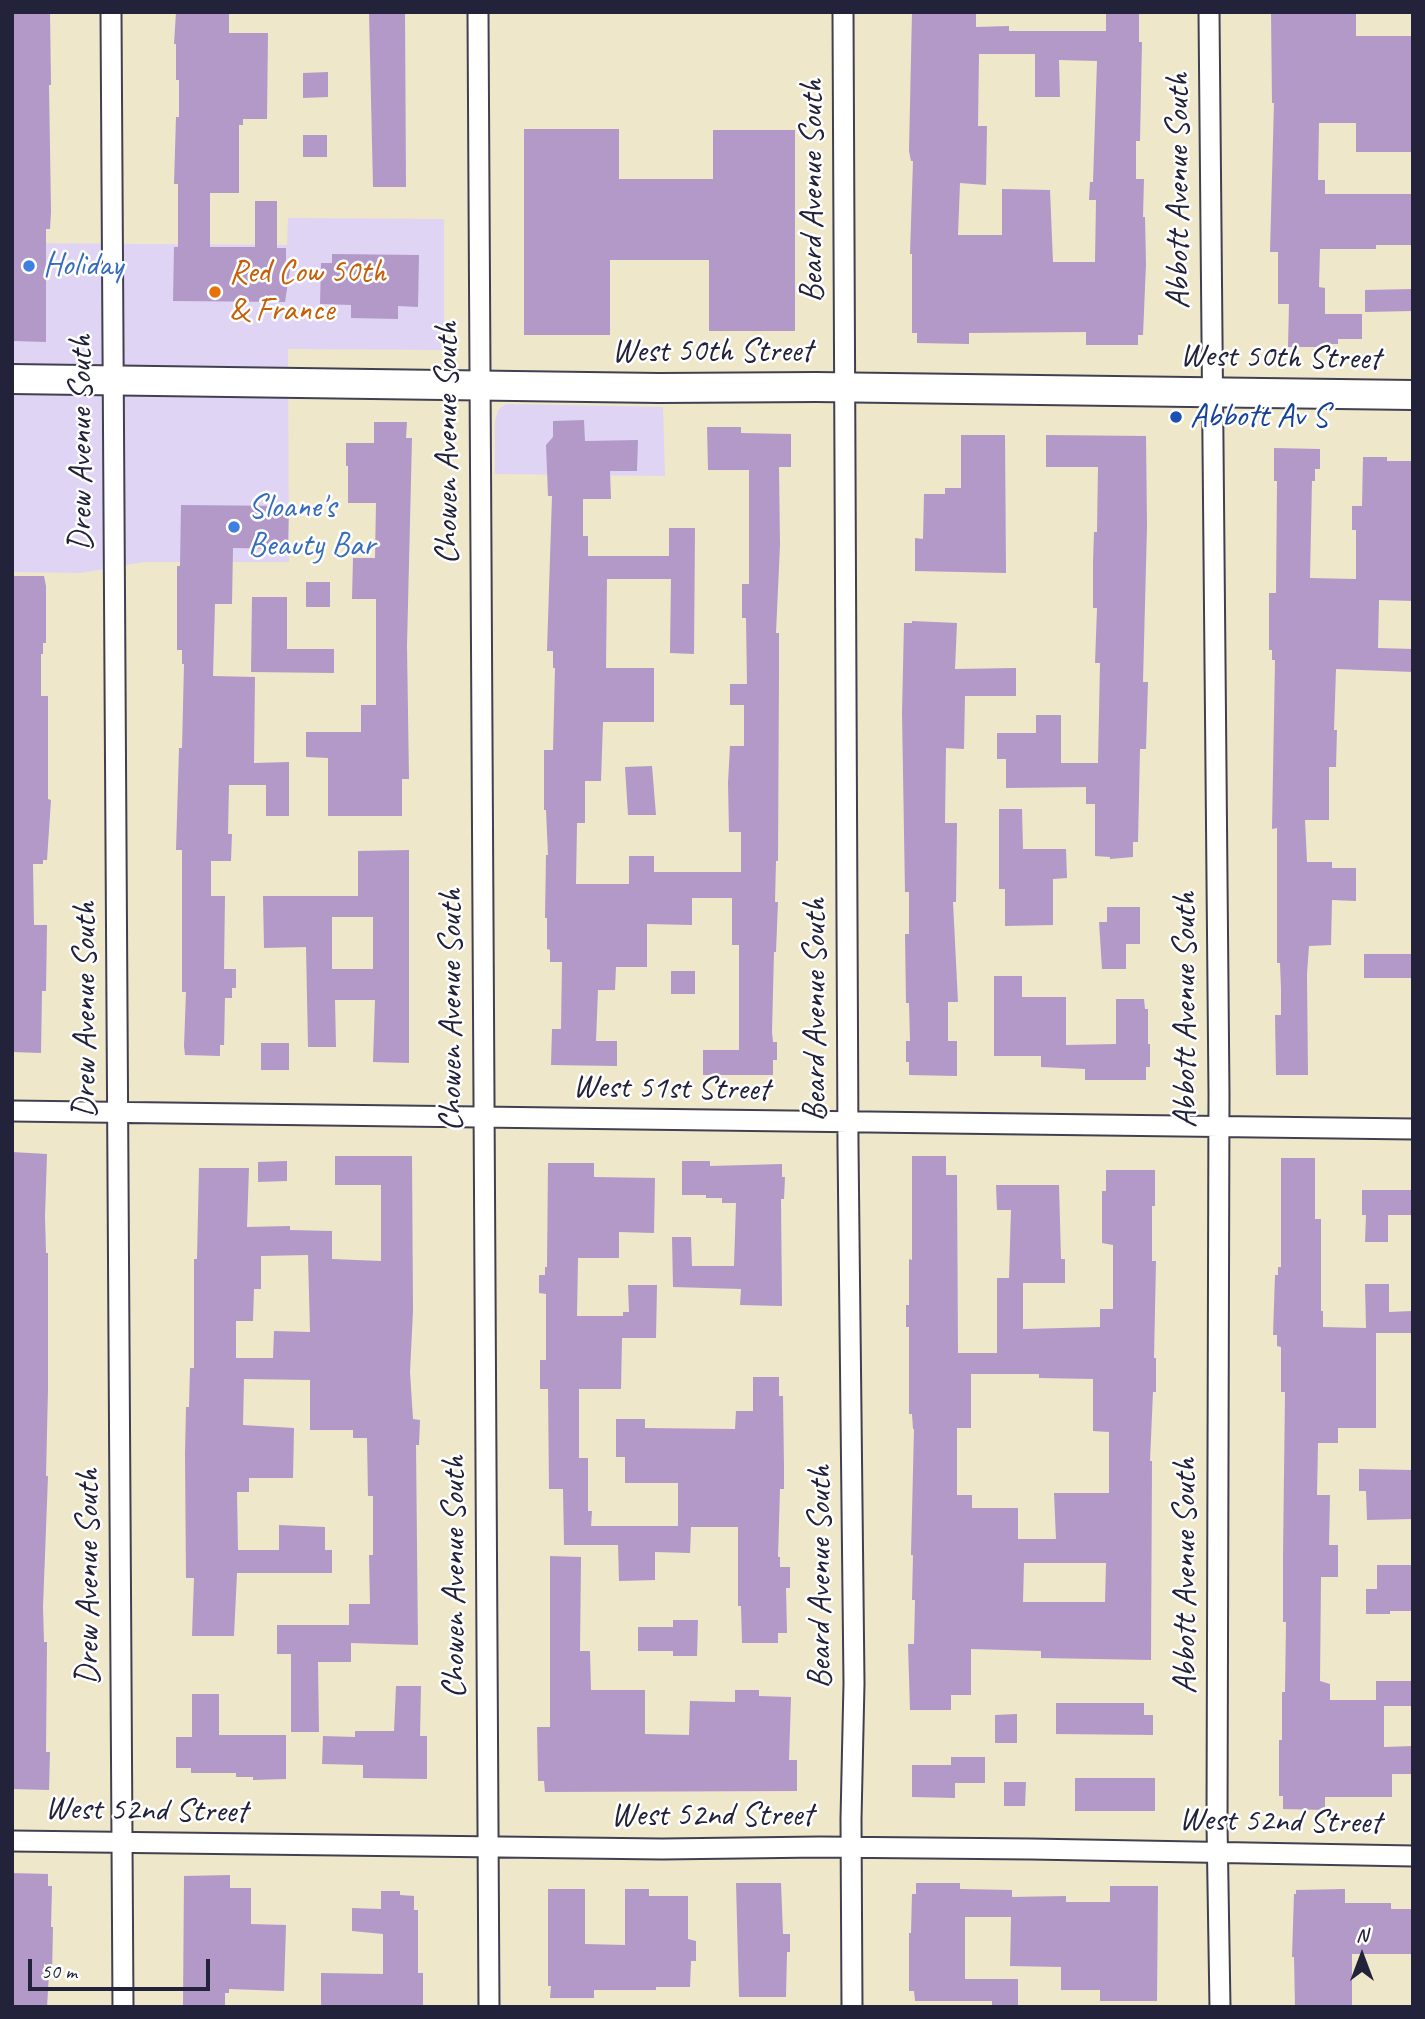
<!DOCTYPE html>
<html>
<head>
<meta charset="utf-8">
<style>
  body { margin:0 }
  #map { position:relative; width:1425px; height:2019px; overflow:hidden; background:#eee7ca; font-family:Caveat,sans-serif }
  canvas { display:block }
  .frame { position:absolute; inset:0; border:14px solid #22223b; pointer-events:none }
  .north { position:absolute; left:1327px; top:1921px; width:70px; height:70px; -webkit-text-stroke:5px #fff; paint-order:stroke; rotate:0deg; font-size:19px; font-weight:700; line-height:28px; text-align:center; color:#22223b }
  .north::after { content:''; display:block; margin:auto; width:24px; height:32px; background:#22223b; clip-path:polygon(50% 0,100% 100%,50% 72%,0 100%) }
  .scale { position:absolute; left:28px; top:1959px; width:182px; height:32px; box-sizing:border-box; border:4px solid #22223b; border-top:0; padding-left:9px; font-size:21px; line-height:24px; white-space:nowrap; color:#22223b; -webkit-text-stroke:5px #fff; paint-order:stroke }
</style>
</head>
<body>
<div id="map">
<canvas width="1425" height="2019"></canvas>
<div class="frame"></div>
<div class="north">N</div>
<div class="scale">50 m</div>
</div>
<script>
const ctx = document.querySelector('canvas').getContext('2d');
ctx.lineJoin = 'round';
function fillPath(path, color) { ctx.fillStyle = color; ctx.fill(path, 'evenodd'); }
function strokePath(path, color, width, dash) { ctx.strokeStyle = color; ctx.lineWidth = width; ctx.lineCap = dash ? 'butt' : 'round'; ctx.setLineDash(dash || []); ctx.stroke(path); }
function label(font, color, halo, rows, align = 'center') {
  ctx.font = font + ' Caveat,sans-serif'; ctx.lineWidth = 5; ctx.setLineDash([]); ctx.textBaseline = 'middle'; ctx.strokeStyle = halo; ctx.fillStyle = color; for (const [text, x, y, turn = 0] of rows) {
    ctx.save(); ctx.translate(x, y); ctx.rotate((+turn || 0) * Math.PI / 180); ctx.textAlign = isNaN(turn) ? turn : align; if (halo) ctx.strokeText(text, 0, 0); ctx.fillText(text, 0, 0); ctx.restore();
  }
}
fillPath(new Path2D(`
  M 288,218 L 444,219 L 444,350 L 288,349 L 289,562 L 144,562 L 81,573 L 12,572 L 12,243 L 287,245 Z
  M 506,404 L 663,407 L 665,476 L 495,474 L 495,422 L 498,410 Z`), '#e0d4f4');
fillPath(new Path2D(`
  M 12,12 L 50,12 L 51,85 L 49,85 L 51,212 L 50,229 L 46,229 L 46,342 L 12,341 Z
  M 176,12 L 229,12 L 229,33 L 268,33 L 267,119 L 243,119 L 243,125 L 239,125 L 239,193 L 210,193 L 210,247 L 255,247 L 255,201 L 277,201 L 277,248 L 286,248 L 286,263 L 291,263 L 285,302 L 173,301 L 174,247 L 178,247 L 178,184 L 174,184 L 176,117 L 179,117 L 179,80 L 176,80 L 176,44 L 174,44 Z
  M 369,12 L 405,12 L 406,187 L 373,187 Z
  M 912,12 L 976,12 L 976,27 L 1009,26 L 1009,31 L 1106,31 L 1106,12 L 1139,12 L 1139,42 L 1142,42 L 1140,141 L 1136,141 L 1136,179 L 1144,179 L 1143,217 L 1145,217 L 1146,264 L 1143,335 L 1138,335 L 1138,345 L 1086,345 L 1086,332 L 969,333 L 969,344 L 917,343 L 917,333 L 912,333 L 912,254 L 910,254 L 913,161 L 911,161 L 909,151 ZM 979,54 L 1035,54 L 1035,97 L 1060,97 L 1059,60 L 1097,61 L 1093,182 L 1090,182 L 1089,200 L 1096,200 L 1095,262 L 1053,262 L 1050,190 L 1002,189 L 1002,235 L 958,235 L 960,183 L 986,185 L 987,126 L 978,126 Z
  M 1271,12 L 1356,12 L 1356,36 L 1413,36 L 1413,152 L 1356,152 L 1356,123 L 1319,123 L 1318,180 L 1325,180 L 1325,194 L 1413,194 L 1413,245 L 1376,245 L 1376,249 L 1320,249 L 1319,287 L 1325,288 L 1325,314 L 1362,314 L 1362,339 L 1338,339 L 1338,344 L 1328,344 L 1328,347 L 1288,347 L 1289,304 L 1278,304 L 1278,252 L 1270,252 L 1274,103 L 1272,103 Z
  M 328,72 L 328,97 L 303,98 L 303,73 Z
  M 524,129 L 619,129 L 619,179 L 713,179 L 713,130 L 795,130 L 795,331 L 709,331 L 709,260 L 610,260 L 610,335 L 524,335 Z
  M 303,135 L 327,135 L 327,157 L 303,157 Z
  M 332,254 L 419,255 L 418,307 L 398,306 L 398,319 L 351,318 L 351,305 L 320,304 L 321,263 L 332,263 Z
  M 1413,289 L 1413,311 L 1365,312 L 1365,290 Z
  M 584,420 L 585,441 L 638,440 L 637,471 L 610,471 L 611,499 L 583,499 L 583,536 L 588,536 L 588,556 L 669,556 L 669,528 L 695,528 L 694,654 L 670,653 L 671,579 L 607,579 L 606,668 L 654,668 L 654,722 L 603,722 L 601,781 L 585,781 L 585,823 L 577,823 L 576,884 L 629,884 L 629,856 L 654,856 L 654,872 L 741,872 L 741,832 L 729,832 L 728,783 L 730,746 L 744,746 L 744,705 L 730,705 L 730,684 L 747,684 L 746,618 L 742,618 L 742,584 L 749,584 L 749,470 L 708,470 L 707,427 L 741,427 L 741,433 L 791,434 L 791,467 L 779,467 L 780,545 L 776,633 L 779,633 L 779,669 L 778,861 L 776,861 L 775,902 L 778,902 L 776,952 L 774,952 L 772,1032 L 773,1042 L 777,1042 L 777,1060 L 773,1060 L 773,1075 L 703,1075 L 703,1050 L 739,1050 L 739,945 L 732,945 L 732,898 L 692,898 L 692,925 L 647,924 L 647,967 L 616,967 L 615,990 L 598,990 L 596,1041 L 617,1041 L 617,1066 L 551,1065 L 552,1029 L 561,1029 L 562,962 L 550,962 L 550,950 L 547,949 L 547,918 L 545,918 L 546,855 L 548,855 L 546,810 L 544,810 L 544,750 L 553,750 L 555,668 L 553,668 L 553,651 L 547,651 L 552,496 L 548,496 L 546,445 L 553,437 L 553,421 Z
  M 374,422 L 407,422 L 406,438 L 412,438 L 407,646 L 409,779 L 402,779 L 402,816 L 328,816 L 328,758 L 306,757 L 306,732 L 361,732 L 361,705 L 376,705 L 376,599 L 352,599 L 353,558 L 375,558 L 376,503 L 348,503 L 348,466 L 346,466 L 346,443 L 374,443 Z
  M 961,435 L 1005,435 L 1006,573 L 915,571 L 915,538 L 923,539 L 924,494 L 945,494 L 945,488 L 961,488 Z
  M 1046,435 L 1146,436 L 1147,526 L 1143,682 L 1148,682 L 1146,749 L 1140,749 L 1138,842 L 1133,842 L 1133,857 L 1110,859 L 1110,857 L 1095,856 L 1095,804 L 1086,804 L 1086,787 L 1006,788 L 1006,759 L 997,759 L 997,733 L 1036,733 L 1036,715 L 1061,715 L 1061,763 L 1098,763 L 1100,663 L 1095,663 L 1097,608 L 1093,608 L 1093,563 L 1094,532 L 1097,532 L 1098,467 L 1046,467 Z
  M 1274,448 L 1320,449 L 1320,469 L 1315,469 L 1315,481 L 1312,481 L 1310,578 L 1356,579 L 1356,530 L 1352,530 L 1352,506 L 1362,506 L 1363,457 L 1387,457 L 1387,461 L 1413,461 L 1413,601 L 1379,600 L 1378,648 L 1413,649 L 1413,672 L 1336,669 L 1334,730 L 1337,730 L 1336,767 L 1329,767 L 1329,820 L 1305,820 L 1307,862 L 1332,862 L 1332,868 L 1356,868 L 1356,901 L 1332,900 L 1331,945 L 1309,946 L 1307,974 L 1308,1075 L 1276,1075 L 1275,1015 L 1281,1015 L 1281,989 L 1280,963 L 1277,963 L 1277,828 L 1272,829 L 1275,660 L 1272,660 L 1272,650 L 1269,650 L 1269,593 L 1276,593 L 1277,481 L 1274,481 Z
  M 181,505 L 289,506 L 288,549 L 233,548 L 232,604 L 215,604 L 213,676 L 255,677 L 254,763 L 289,762 L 289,816 L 266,816 L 266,785 L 229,785 L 228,834 L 232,834 L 231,861 L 211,861 L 211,896 L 225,896 L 224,969 L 236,969 L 236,988 L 232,988 L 232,998 L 225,998 L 224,1045 L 220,1045 L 220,1056 L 185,1055 L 184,1046 L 186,992 L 182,992 L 182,850 L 176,850 L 179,748 L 182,748 L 184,664 L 182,664 L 182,650 L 177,650 L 177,566 L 180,566 Z
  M 12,576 L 44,576 L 46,586 L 46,643 L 43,643 L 43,654 L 41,654 L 41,696 L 48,696 L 48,799 L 51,800 L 47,860 L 43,860 L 43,864 L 33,864 L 34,925 L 47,925 L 46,991 L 42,991 L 41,1053 L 12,1052 Z
  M 306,582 L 330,582 L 330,607 L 306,607 Z
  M 252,597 L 287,597 L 287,649 L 334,649 L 334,673 L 251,672 Z
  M 912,621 L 957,623 L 955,669 L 1016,668 L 1016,696 L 965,696 L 964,749 L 946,748 L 945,823 L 957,823 L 956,902 L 953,902 L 958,1002 L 948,1002 L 948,1041 L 957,1041 L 957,1076 L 909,1075 L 909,1062 L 906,1062 L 906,1041 L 910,1041 L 909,1003 L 906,1003 L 905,934 L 909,934 L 909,892 L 905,892 L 902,713 L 904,623 L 912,623 Z
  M 652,766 L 656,815 L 628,815 L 625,767 Z
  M 999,809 L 1022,809 L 1023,849 L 1066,849 L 1067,878 L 1053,879 L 1053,925 L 1005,926 L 1005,889 L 999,889 Z
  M 409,850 L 409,1063 L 373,1062 L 375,1000 L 335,1000 L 336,1047 L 308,1047 L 306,947 L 264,948 L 263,896 L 358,896 L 358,851 ZM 332,917 L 373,917 L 373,969 L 332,969 Z
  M 1107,907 L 1140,907 L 1140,944 L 1126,944 L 1126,969 L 1102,969 L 1099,922 L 1107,922 Z
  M 1364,954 L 1413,954 L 1413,978 L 1364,978 Z
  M 671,971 L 695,971 L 695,994 L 671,994 Z
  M 994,976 L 1022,976 L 1022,997 L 1066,997 L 1066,1045 L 1116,1044 L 1116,999 L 1144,999 L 1145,1009 L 1148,1009 L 1148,1044 L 1150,1044 L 1150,1067 L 1146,1067 L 1146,1080 L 1085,1080 L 1085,1069 L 1041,1067 L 1041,1056 L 994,1056 Z
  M 261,1043 L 289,1043 L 289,1070 L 261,1070 Z
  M 12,1152 L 47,1154 L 45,1217 L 46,1253 L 48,1253 L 48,1389 L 46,1476 L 48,1476 L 43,1607 L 44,1642 L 47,1642 L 46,1752 L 50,1752 L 49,1790 L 12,1789 Z
  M 335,1156 L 412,1156 L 413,1311 L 410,1372 L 413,1419 L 420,1420 L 419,1445 L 416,1445 L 418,1645 L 351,1643 L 351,1662 L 318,1662 L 319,1732 L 291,1732 L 291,1654 L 277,1654 L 277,1625 L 349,1625 L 349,1604 L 370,1604 L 369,1555 L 373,1555 L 373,1496 L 368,1496 L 367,1438 L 353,1438 L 353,1430 L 310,1430 L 310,1380 L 244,1379 L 243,1425 L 294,1428 L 293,1478 L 249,1478 L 249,1492 L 237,1492 L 238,1550 L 279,1550 L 279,1525 L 325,1527 L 325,1550 L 332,1550 L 332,1573 L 237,1573 L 234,1636 L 192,1636 L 194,1578 L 186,1578 L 185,1454 L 186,1407 L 189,1407 L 190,1368 L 194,1368 L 194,1259 L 197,1259 L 199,1168 L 249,1168 L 247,1227 L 290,1226 L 290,1230 L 332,1231 L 332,1259 L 381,1261 L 381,1185 L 335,1185 ZM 308,1255 L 310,1332 L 274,1331 L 273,1358 L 236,1358 L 236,1321 L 253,1321 L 254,1289 L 261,1289 L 261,1256 Z
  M 912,1156 L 946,1156 L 946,1175 L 957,1175 L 958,1353 L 997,1353 L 997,1278 L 1009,1278 L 1011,1210 L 997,1210 L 996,1185 L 1059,1185 L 1061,1259 L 1065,1259 L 1065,1283 L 1023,1283 L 1023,1329 L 1100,1327 L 1100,1309 L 1113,1309 L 1113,1245 L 1102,1243 L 1102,1191 L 1106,1191 L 1106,1170 L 1155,1170 L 1155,1206 L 1152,1206 L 1152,1261 L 1156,1261 L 1154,1358 L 1156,1358 L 1156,1392 L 1153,1392 L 1150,1461 L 1152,1461 L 1151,1660 L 1041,1658 L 1041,1651 L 971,1649 L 971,1695 L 951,1695 L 951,1710 L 910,1710 L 908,1644 L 914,1644 L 915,1600 L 912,1600 L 913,1555 L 911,1555 L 914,1429 L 913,1429 L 912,1414 L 909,1414 L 909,1327 L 906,1327 L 906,1305 L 909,1305 L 909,1259 L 912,1260 ZM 971,1374 L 1039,1374 L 1039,1378 L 1093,1379 L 1093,1431 L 1109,1432 L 1109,1493 L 1054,1493 L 1056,1539 L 1018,1539 L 1018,1508 L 972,1508 L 972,1495 L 957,1495 L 957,1428 L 971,1428 ZM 1024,1563 L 1106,1563 L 1105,1602 L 1023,1602 Z
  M 1281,1158 L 1315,1158 L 1315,1219 L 1321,1219 L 1321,1311 L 1323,1311 L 1323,1327 L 1366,1328 L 1365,1284 L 1389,1284 L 1389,1312 L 1413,1311 L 1413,1333 L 1376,1333 L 1376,1428 L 1338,1428 L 1338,1443 L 1318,1443 L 1317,1495 L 1330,1495 L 1329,1545 L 1338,1545 L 1338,1577 L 1321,1577 L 1320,1681 L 1330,1684 L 1330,1700 L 1376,1700 L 1376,1681 L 1413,1681 L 1413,1706 L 1384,1706 L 1384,1747 L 1413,1746 L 1413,1774 L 1392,1774 L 1392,1797 L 1325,1797 L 1325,1810 L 1283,1809 L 1283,1796 L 1279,1796 L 1279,1740 L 1282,1740 L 1282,1692 L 1285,1692 L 1286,1622 L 1283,1622 L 1283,1556 L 1285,1392 L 1281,1392 L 1281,1347 L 1277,1346 L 1277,1335 L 1273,1335 L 1275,1275 L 1278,1275 L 1278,1267 L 1281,1267 Z
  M 287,1161 L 287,1181 L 258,1182 L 258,1162 Z
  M 682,1161 L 710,1161 L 710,1166 L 782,1164 L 782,1177 L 785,1177 L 784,1199 L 781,1199 L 782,1306 L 740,1305 L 741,1289 L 673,1287 L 672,1237 L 691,1237 L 692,1266 L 734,1266 L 736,1203 L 722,1203 L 722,1198 L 706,1198 L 706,1195 L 682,1195 Z
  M 548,1163 L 594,1163 L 594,1177 L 655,1178 L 654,1233 L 619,1232 L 619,1258 L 578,1258 L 577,1316 L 623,1316 L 623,1312 L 629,1312 L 628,1285 L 657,1285 L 656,1338 L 622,1338 L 621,1389 L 579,1389 L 579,1458 L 588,1458 L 588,1511 L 592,1511 L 591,1526 L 678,1526 L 678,1483 L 625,1483 L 625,1457 L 616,1457 L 616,1419 L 645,1419 L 645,1428 L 735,1429 L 736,1411 L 753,1411 L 753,1377 L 779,1377 L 779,1396 L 783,1396 L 784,1467 L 784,1489 L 780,1489 L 778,1557 L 780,1557 L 780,1567 L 790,1567 L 790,1588 L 786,1588 L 787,1633 L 778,1633 L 778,1643 L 742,1643 L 741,1606 L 738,1606 L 738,1527 L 691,1527 L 690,1553 L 655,1552 L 655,1580 L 619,1581 L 618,1545 L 564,1545 L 563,1489 L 549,1489 L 548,1389 L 540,1389 L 540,1360 L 546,1360 L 546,1294 L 539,1293 L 539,1275 L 545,1275 L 545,1267 L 547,1267 Z
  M 1362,1190 L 1413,1190 L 1413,1215 L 1388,1215 L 1388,1242 L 1365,1242 L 1366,1215 L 1362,1215 Z
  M 1359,1469 L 1413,1470 L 1413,1519 L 1367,1520 L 1366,1491 L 1359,1491 Z
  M 550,1556 L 581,1557 L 580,1651 L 590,1651 L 591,1690 L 645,1690 L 645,1734 L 689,1735 L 690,1701 L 735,1702 L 735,1690 L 759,1690 L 759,1696 L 791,1697 L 789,1760 L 797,1760 L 797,1791 L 545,1792 L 544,1781 L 538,1781 L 537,1727 L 550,1727 Z
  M 1377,1565 L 1413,1565 L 1413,1611 L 1390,1611 L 1390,1614 L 1366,1614 L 1366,1589 L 1377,1589 Z
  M 673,1620 L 698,1620 L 697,1656 L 673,1656 L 673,1651 L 638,1651 L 638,1627 L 673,1627 Z
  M 396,1686 L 421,1686 L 420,1736 L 427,1736 L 427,1779 L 363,1778 L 363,1765 L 322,1764 L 323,1736 L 355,1737 L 355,1731 L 394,1731 Z
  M 192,1694 L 219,1694 L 219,1735 L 286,1735 L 286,1779 L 253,1780 L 253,1777 L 236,1777 L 236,1773 L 191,1773 L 191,1768 L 176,1768 L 176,1737 L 192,1737 Z
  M 1056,1703 L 1144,1703 L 1144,1715 L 1153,1715 L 1153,1735 L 1056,1734 Z
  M 1017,1714 L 1017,1743 L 995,1743 L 995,1715 Z
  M 951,1757 L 985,1757 L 985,1783 L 955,1783 L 955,1798 L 912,1797 L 912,1765 L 951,1765 Z
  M 1075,1778 L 1155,1778 L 1155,1811 L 1075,1811 Z
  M 1004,1782 L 1026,1782 L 1025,1806 L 1004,1806 Z
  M 12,1873 L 48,1874 L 48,1886 L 52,1886 L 51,1927 L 53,1927 L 52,1974 L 49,1974 L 47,2007 L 12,2007 Z
  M 230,1875 L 230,1888 L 251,1888 L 251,1924 L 286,1925 L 284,1991 L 229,1989 L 229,1993 L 225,1993 L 225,2007 L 183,2007 L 184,1876 Z
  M 736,1883 L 781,1883 L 783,1934 L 790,1934 L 790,1952 L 787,1952 L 786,1997 L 739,1997 Z
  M 916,1883 L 960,1883 L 960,1889 L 1012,1890 L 1012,1897 L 1066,1896 L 1066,1902 L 1110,1902 L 1110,1886 L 1158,1886 L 1157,2001 L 1100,2001 L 1100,1990 L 1061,1990 L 1061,1967 L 1010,1966 L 1011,1917 L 965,1917 L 965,1979 L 1018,1979 L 1018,2007 L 992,2007 L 992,2001 L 915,2001 L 914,1991 L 909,1991 L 909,1933 L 911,1933 L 912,1894 L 916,1894 Z
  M 548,1889 L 585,1889 L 585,1944 L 625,1945 L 625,1889 L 649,1889 L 649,1896 L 688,1896 L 688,1939 L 696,1941 L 696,1961 L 691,1961 L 690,1987 L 656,1987 L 656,1990 L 594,1990 L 594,1998 L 550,1998 L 551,1986 L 548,1986 Z
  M 1345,1889 L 1345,1903 L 1391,1903 L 1391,1909 L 1413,1909 L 1413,1954 L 1352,1954 L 1352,2006 L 1295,2006 L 1294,1957 L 1292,1957 L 1294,1894 L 1296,1894 L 1296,1890 Z
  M 381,1891 L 400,1891 L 400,1895 L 414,1896 L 414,1910 L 418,1910 L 418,1973 L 423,1973 L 423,2007 L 321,2007 L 321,1973 L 383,1974 L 383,1934 L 352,1931 L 352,1908 L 381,1909 Z`), '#b299c8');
const street = new Path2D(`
  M 111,12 L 123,2007
  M 478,12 L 489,2007
  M 843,12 L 848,1145 L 854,1683 L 851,1819 L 852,2007
  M 1209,12 L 1219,1094 L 1217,1824 L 1220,2007
  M 12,1111 L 1413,1129
  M 12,1841 L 662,1849 L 820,1847 L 1031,1849 L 1413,1856`);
const secondary = new Path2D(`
  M 12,379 L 659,388 L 816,387 L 1413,395`);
strokePath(street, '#414050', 23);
strokePath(secondary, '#414050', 32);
strokePath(street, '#fff', 19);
strokePath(secondary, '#fff', 28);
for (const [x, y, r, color] of [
  [29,266,7,"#3f7fe0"],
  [215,292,7,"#e8710a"],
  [1176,417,7,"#1a4fb4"],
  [234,527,7,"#3f7fe0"]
]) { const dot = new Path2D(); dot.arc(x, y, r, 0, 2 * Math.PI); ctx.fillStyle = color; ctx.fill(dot); strokePath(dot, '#fff', 2.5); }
label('33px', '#22223b', '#fff', [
  ["Beard Avenue South",813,191,-90],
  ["Abbott Avenue South",1179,191,-90],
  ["West 50th Street",712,352],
  ["West 50th Street",1280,358,1],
  ["Drew Avenue South",82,443,-90],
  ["Chowen Avenue South",448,443,-90],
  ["Drew Avenue South",86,1010,-90],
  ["Chowen Avenue South",452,1010,-90],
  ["Beard Avenue South",816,1010,-90],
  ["Abbott Avenue South",1186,1010,-90],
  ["West 51st Street",671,1089,1],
  ["Abbott Avenue South",1186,1576,-90],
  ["Drew Avenue South",89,1577,-90],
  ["Chowen Avenue South",455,1577,-90],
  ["Beard Avenue South",821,1577,-90],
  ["West 52nd Street",146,1811,1],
  ["West 52nd Street",712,1816],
  ["West 52nd Street",1280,1822,1]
]);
label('33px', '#366cbe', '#fff', [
  ["Holiday",43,266],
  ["Sloane's",248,508],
  ["Beauty Bar",248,546]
], 'left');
label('33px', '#c56008', '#fff', [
  ["Red Cow 50th",229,273],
  ["& France",229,311]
], 'left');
label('33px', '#164399', '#fff', [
  ["Abbott Av S",1190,417]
], 'left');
</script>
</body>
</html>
